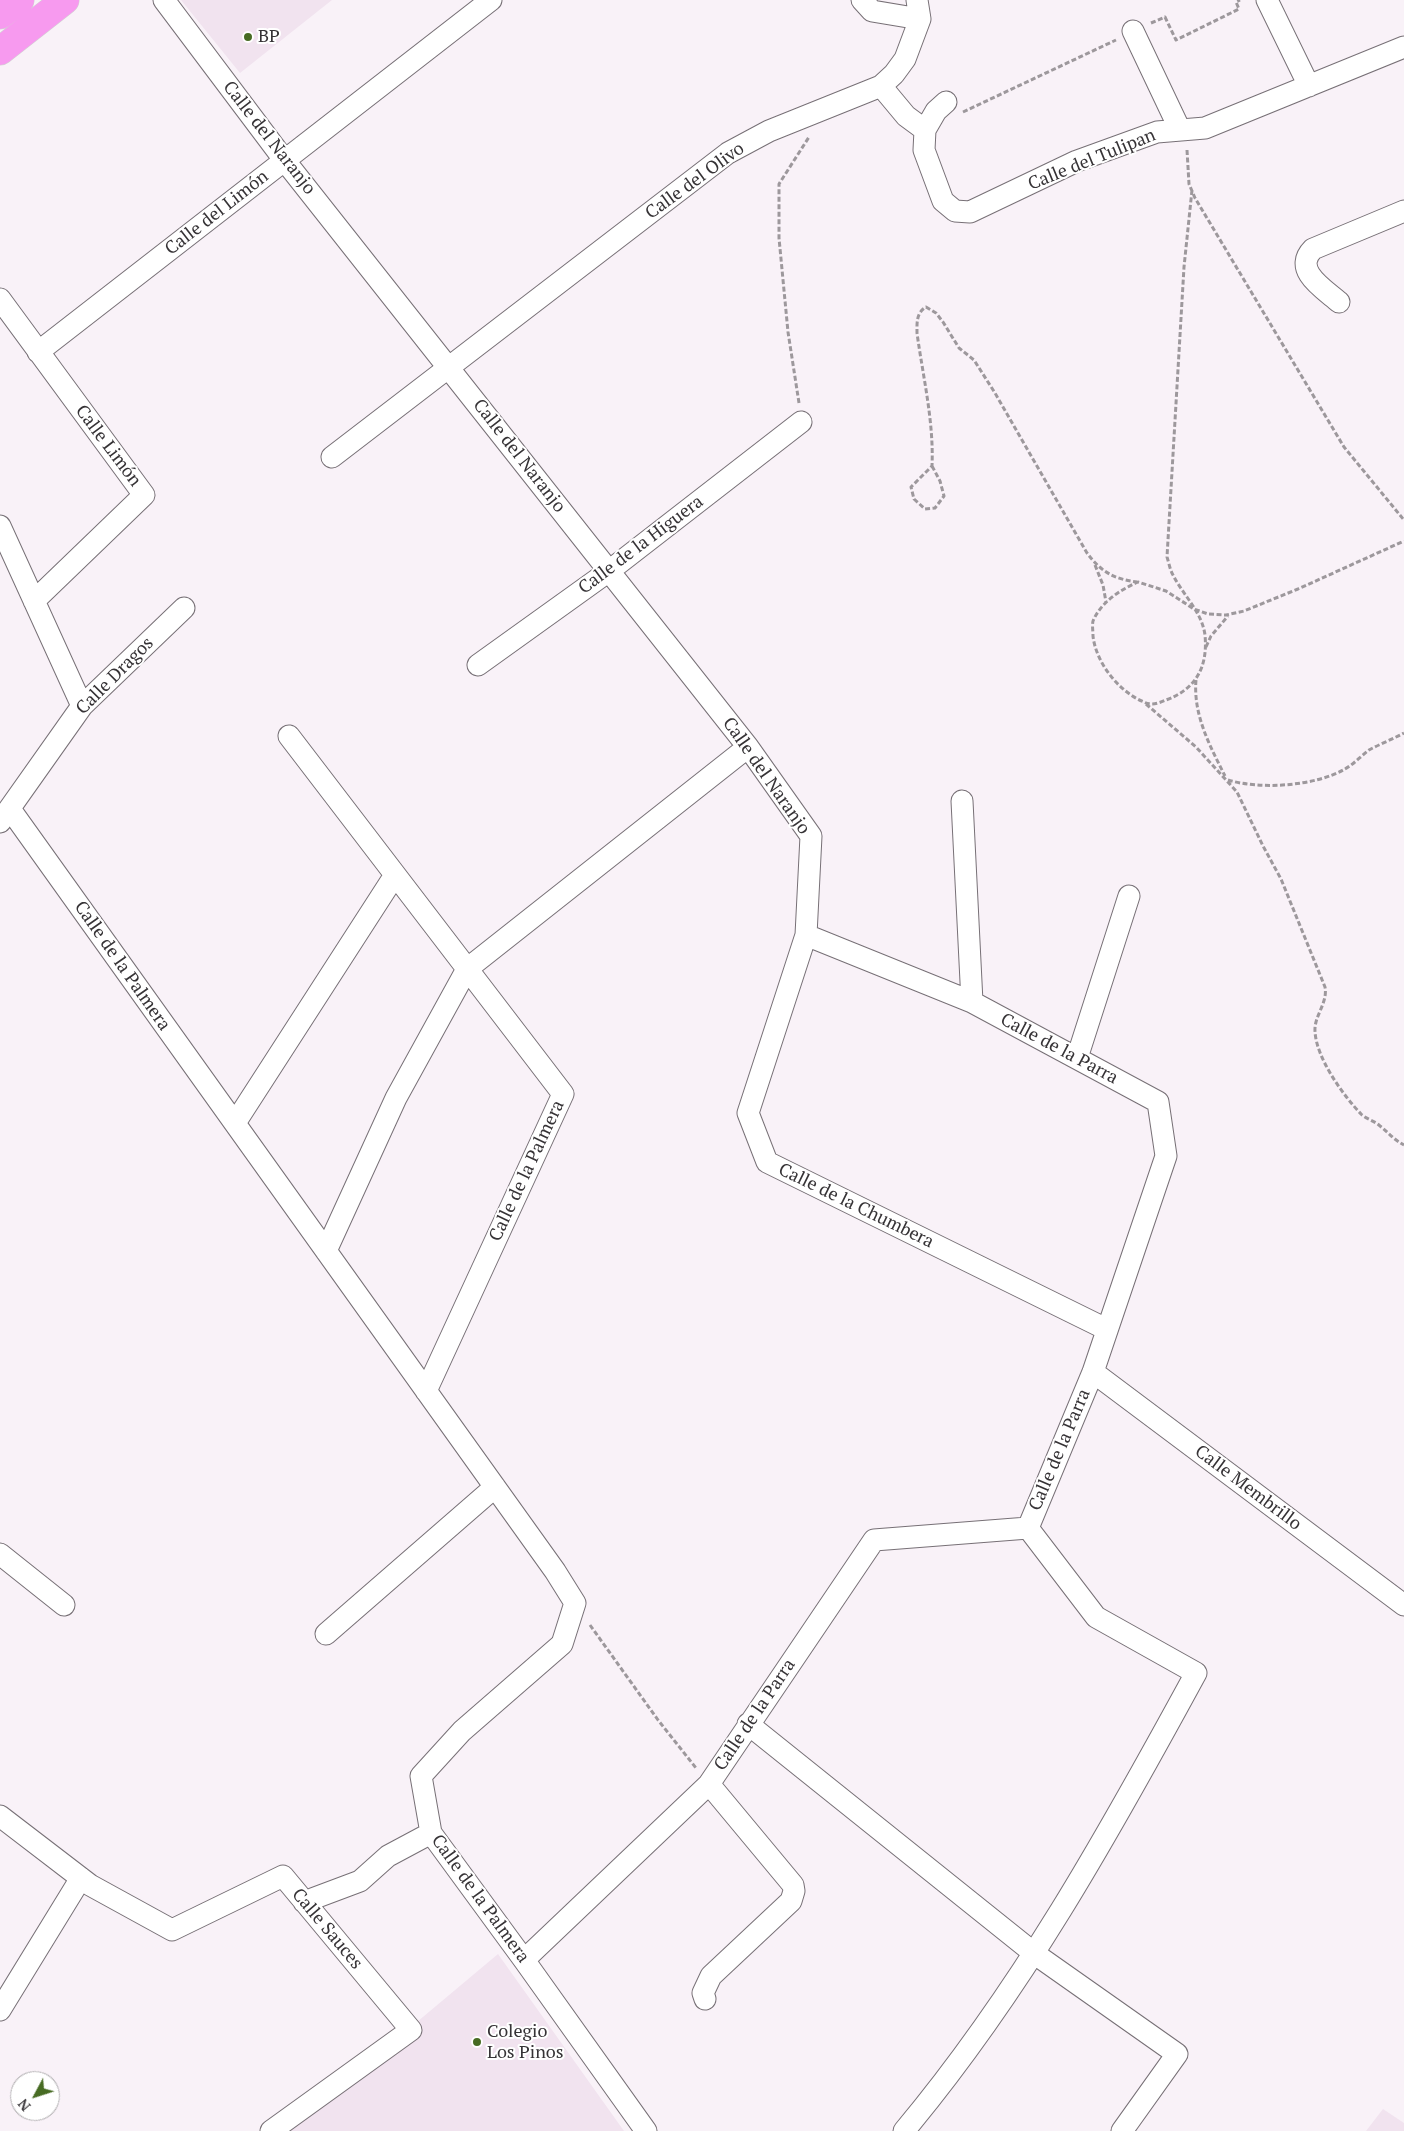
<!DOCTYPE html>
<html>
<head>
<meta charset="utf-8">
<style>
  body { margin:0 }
  #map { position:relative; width:1404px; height:2131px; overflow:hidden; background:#f9f2f8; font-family:"PT Serif",serif }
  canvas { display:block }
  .north { position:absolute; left:10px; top:2071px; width:50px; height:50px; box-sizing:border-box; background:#fff; border:1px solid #afadaf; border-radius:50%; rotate:230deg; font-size:14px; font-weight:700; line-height:20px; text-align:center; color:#363336 }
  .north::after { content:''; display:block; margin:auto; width:18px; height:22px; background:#476b23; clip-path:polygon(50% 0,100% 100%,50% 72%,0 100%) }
</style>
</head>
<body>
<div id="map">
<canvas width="1404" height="2131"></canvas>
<div class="north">N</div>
</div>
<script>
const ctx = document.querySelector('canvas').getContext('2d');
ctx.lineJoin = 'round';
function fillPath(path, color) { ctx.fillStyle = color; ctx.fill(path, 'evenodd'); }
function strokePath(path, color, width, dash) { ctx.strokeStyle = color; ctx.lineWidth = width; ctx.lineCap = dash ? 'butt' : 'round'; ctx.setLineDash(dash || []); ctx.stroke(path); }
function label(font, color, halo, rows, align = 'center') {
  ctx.font = font + ' "PT Serif",serif'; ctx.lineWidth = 4; ctx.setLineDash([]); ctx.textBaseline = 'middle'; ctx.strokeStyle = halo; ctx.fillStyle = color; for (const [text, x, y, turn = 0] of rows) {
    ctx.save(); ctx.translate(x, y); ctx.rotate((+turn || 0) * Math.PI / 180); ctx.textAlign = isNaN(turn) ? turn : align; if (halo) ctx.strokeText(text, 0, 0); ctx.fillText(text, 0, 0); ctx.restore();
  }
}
fillPath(new Path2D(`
  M 181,0 L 332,0 L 240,73 Z
  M 498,1954 L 624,2131 L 287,2131 Z
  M 1383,2109 L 1404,2123 L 1404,2131 L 1366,2131 Z`), '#f1e3ef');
const minor = new Path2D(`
  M 164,0 L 285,161 L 748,747 L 811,836 L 806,935 L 748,1113 L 767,1162 L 1106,1329
  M 862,0 L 872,11 L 920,19
  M 1267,0 L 1309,86
  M 1133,31 L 1180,130
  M 881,86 L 906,116 L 925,130
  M 946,102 L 936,111 L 925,130 L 924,150 L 943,201 L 955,211 L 970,212 L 1077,161 L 1157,132 L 1205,128 L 1404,47
  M 0,299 L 144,495 L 34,601
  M 1339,302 C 1324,289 1292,270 1313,249 L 1404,211
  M 38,352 L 491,0
  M 332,457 L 728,153 L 769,131 L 881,86 L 894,74 L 905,59 L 920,19 L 917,0
  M 0,526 L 82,706
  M 478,665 L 609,571 L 801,422
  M 289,736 L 563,1094 L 426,1391
  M 962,801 L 972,1002
  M 10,809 L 555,1571 L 575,1603 L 562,1644 L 462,1731 L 421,1776 L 431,1833 L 524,1960 L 646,2131
  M 0,822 L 82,706 L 184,608
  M 1077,1058 L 1129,896
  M 235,1123 L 395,875
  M 326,1251 L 396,1098 L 467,969 L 748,747
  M 1093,1372 L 1404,1605
  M 0,1554 L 64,1605
  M 326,1634 L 495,1487
  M 748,1724 L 1035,1954 L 1177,2054 L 1122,2131
  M 0,1816 L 90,1885 L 172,1930 L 283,1876 L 411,2030 L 271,2131
  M 304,1902 L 360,1881 L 388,1856 L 431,1833
  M 524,1960 L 709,1784 L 874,1540 L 1028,1528 L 1093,1372 L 1166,1156 L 1158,1102 L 972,1002 L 806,935
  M 705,1999 L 703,1993 L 711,1976 L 791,1901 L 794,1891 L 793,1885 L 709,1784
  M 0,2010 L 81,1878
  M 904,2131 C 1021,1991 1109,1833 1196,1673 L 1096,1617 L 1028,1528`);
const highway = new Path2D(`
  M 0,15 L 20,0
  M 0,51 L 65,0`);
strokePath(minor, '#777076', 23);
strokePath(highway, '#d3d2d3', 29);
strokePath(new Path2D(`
  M 1151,23 L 1165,17 L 1176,40 L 1239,9 L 1236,2 L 1240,0
  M 963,112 L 1116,40
  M 1187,150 L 1189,184 L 1195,198 L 1344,447 L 1404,520
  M 1192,190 L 1184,267 L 1167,557 C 1169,563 1170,570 1173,575 C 1183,595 1202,612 1205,635 C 1208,667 1196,689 1166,700 C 1159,703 1151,706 1144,702 C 1119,692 1096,663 1093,636 C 1093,631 1092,626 1093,621 C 1101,602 1120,590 1138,582 L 1166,591 L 1194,609 L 1208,614 L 1226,615 L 1244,611 L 1298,589 L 1404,541
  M 799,403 L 788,332 L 779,238 L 779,184 L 809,137
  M 932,466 L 940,481 L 944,496 L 935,508 L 925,509 L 914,499 L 911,487 L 932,466 C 934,422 923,377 917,333 C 917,323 916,313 926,307 L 936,313 L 943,322 L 959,348 L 974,360 L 995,393 L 1087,553 C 1101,572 1114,579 1137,582
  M 1095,565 L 1103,585 L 1106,602
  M 1206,647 L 1211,636 L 1228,616
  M 1196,680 C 1193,715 1210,746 1225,776
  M 1146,704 L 1196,747 L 1237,792 L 1263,846 L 1281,879 L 1325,987 C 1328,1003 1314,1016 1315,1031 C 1316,1058 1343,1095 1361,1114 C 1366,1119 1375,1121 1380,1126 C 1389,1133 1394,1140 1404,1145
  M 1228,780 C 1260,790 1316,786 1345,769 C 1354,764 1361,756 1369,750 C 1380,744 1393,739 1404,733
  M 590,1625 L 658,1720 L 696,1768`), '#9d989c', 3, [5, 2.5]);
strokePath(minor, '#fff', 21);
strokePath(highway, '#f79aef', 28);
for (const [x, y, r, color] of [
  [248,37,5,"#476b23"],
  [477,2042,5,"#476b23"]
]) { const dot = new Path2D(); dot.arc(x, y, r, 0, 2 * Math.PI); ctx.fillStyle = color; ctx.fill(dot); strokePath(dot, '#fff', 2); }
label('18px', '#363336', '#fff', [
  ["BP",258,37],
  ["Colegio",487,2032],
  ["Los Pinos",487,2053]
], 'left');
label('18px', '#363336', '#fff', [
  ["Calle del Naranjo",269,138,52],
  ["Calle del Tulipan",1092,160,-22],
  ["Calle del Olivo",695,181,-36],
  ["Calle del Limón",217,213,-38],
  ["Calle Limón",108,446,53],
  ["Calle del Naranjo",519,456,52],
  ["Calle de la Higuera",641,545,-37],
  ["Calle Dragos",115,676,-45],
  ["Calle del Naranjo",766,776,55],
  ["Calle de la Palmera",122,966,55],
  ["Calle de la Parra",1059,1049,28],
  ["Calle de la Palmera",527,1171,-65],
  ["Calle de la Chumbera",856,1206,26],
  ["Calle de la Parra",1060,1450,-67],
  ["Calle Membrillo",1248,1488,37],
  ["Calle de la Parra",755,1715,-56],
  ["Calle de la Palmera",480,1899,54],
  ["Calle Sauces",327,1929,50]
]);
</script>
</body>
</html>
